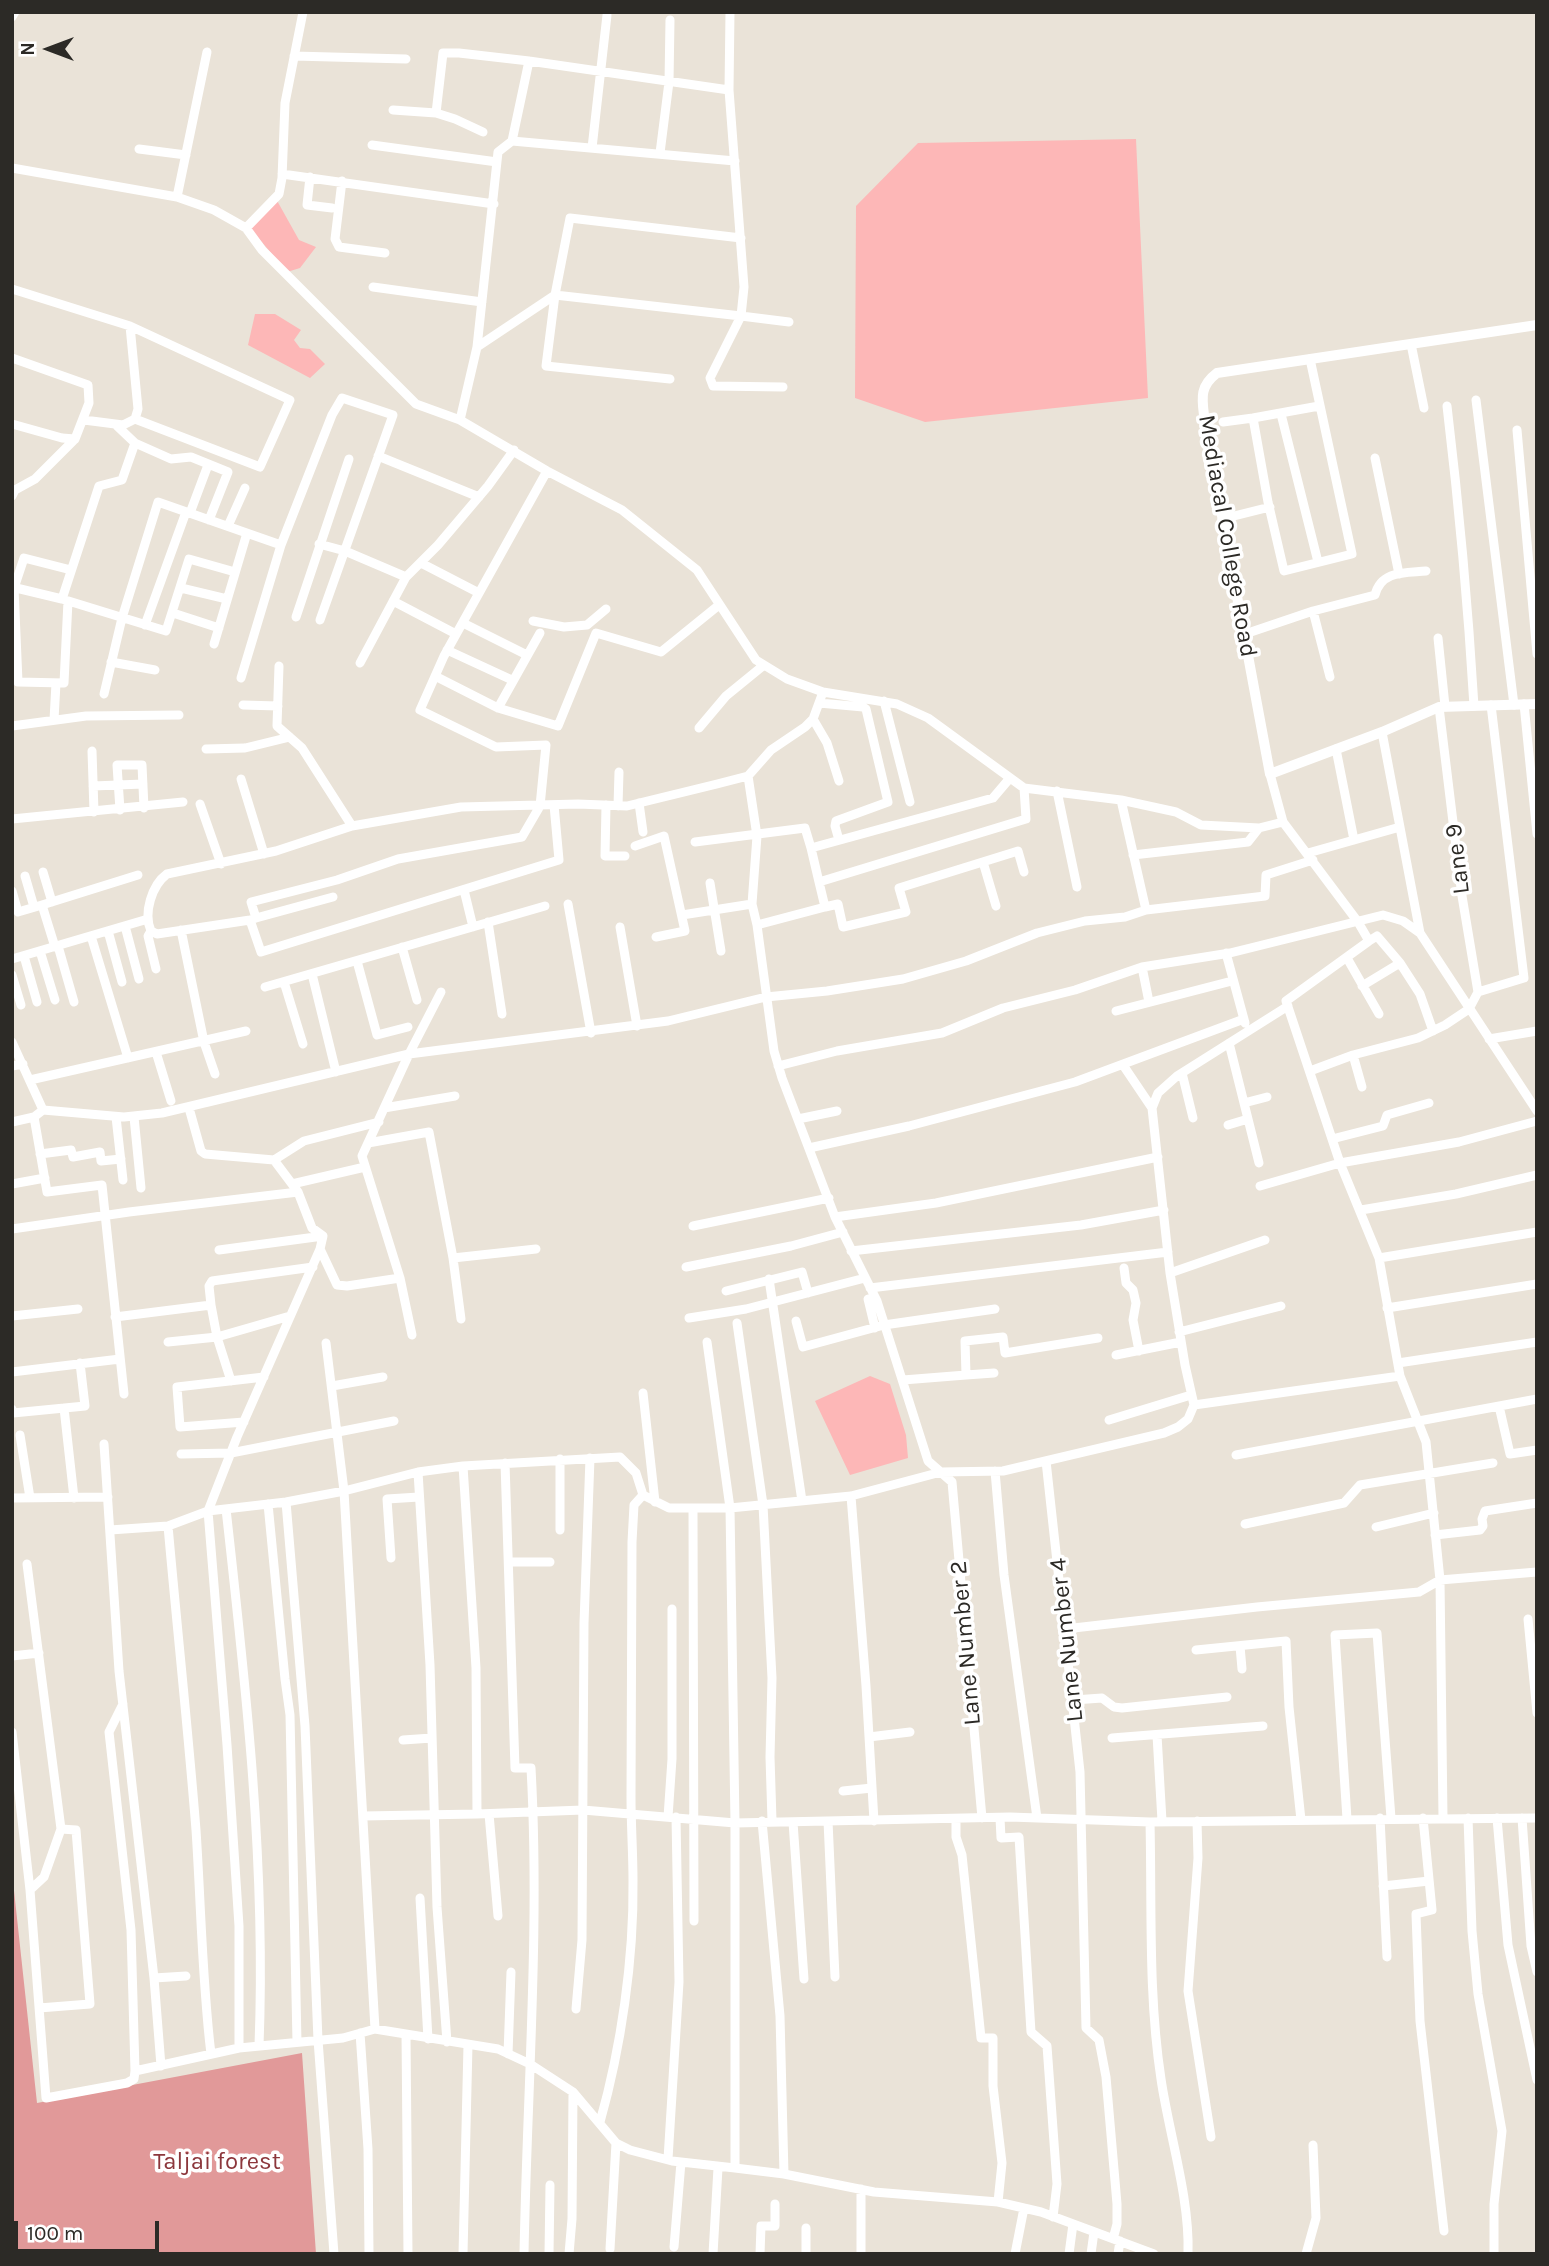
<!DOCTYPE html>
<html>
<head>
<meta charset="utf-8">
<style>
  body { margin:0 }
  #map { position:relative; width:1549px; height:2266px; overflow:hidden; background:#eae3d8; font-family:Karla,sans-serif }
  canvas { display:block }
  .frame { position:absolute; inset:0; border:14px solid #2c2a26; pointer-events:none }
  .north { position:absolute; left:14px; top:14px; width:70px; height:70px; -webkit-text-stroke:5px #fff; paint-order:stroke; rotate:270deg; font-size:19px; font-weight:700; line-height:28px; text-align:center; color:#2c2a26 }
  .north::after { content:''; display:block; margin:auto; width:24px; height:32px; background:#2c2a26; clip-path:polygon(50% 0,100% 100%,50% 72%,0 100%) }
  .scale { position:absolute; left:14px; top:2221px; width:145px; height:32px; box-sizing:border-box; border:4px solid #2c2a26; border-top:0; padding-left:9px; font-size:21px; line-height:24px; white-space:nowrap; color:#2c2a26; -webkit-text-stroke:5px #fff; paint-order:stroke }
</style>
</head>
<body>
<div id="map">
<canvas width="1549" height="2266"></canvas>
<div class="frame"></div>
<div class="north">N</div>
<div class="scale">100 m</div>
</div>
<script>
const ctx = document.querySelector('canvas').getContext('2d');
ctx.lineJoin = 'round';
function fillPath(path, color) { ctx.fillStyle = color; ctx.fill(path, 'evenodd'); }
function strokePath(path, color, width, dash) { ctx.strokeStyle = color; ctx.lineWidth = width; ctx.lineCap = dash ? 'butt' : 'round'; ctx.setLineDash(dash || []); ctx.stroke(path); }
function label(font, color, halo, rows, align = 'center') {
  ctx.font = font + ' Karla,sans-serif'; ctx.lineWidth = 7; ctx.setLineDash([]); ctx.textBaseline = 'middle'; ctx.strokeStyle = halo; ctx.fillStyle = color; for (const [text, x, y, turn = 0] of rows) {
    ctx.save(); ctx.translate(x, y); ctx.rotate((+turn || 0) * Math.PI / 180); ctx.textAlign = isNaN(turn) ? turn : align; if (halo) ctx.strokeText(text, 0, 0); ctx.fillText(text, 0, 0); ctx.restore();
  }
}
fillPath(new Path2D(`
  M 1136,139 L 1148,398 L 925,422 L 855,398 L 856,206 L 918,143 Z
  M 275,197 L 299,240 L 316,247 L 300,268 L 287,272 L 250,228 Z
  M 255,314 L 275,314 L 301,330 L 294,340 L 300,348 L 310,349 L 325,364 L 310,378 L 248,345 Z
  M 870,1376 L 890,1384 L 906,1435 L 908,1458 L 850,1475 L 815,1401 Z`), '#fdb7b7');
fillPath(new Path2D(`
  M 12,1872 L 37,2103 L 302,2053 L 316,2254 L 12,2254 Z`), '#e19999');
strokePath(new Path2D(`
  M 12,17 L 15,12
  M 294,56 L 406,59
  M 393,110 L 436,113 L 443,53 L 459,53 L 529,61 L 729,90 L 730,12
  M 436,113 L 455,119 L 483,132
  M 512,141 L 735,161
  M 372,145 L 497,162
  M 592,148 L 607,15
  M 139,149 L 186,155
  M 660,153 L 669,82 L 670,20
  M 12,168 L 177,197 L 214,210 L 246,228 L 262,250 L 416,404 L 460,420 L 547,471 L 622,510 L 697,570 L 756,660 L 787,679 L 823,692 L 897,704 L 928,718 L 1024,788 L 1121,800 L 1176,812 L 1201,825 L 1259,828 L 1283,822
  M 282,174 L 494,204
  M 310,177 L 307,205 L 332,208
  M 342,181 L 335,239 L 339,247 L 385,253
  M 177,197 L 207,52
  M 246,228 L 279,194 L 282,178 L 285,103 L 303,12
  M 373,287 L 482,302
  M 12,289 L 130,326 L 290,400 L 260,467 L 135,419
  M 1411,344 L 1424,408
  M 477,347 L 498,152 L 512,141 L 529,61
  M 12,358 L 88,385 L 89,403 L 75,439 L 62,438 L 12,424
  M 1310,359 L 1352,554 L 1284,571 L 1268,502 L 1253,418 L 1319,406
  M 670,379 L 546,366 L 555,295 L 570,218 L 741,238
  M 783,387 L 713,386 L 710,378 L 741,316 L 789,322
  M 1476,400 L 1514,705
  M 1447,406 C 1459,506 1468,605 1474,706
  M 1281,414 L 1318,562
  M 84,420 L 123,425 L 135,419 L 138,409 L 130,326
  M 460,420 L 477,347 L 555,295 L 741,316 L 744,287 L 729,90
  M 1223,422 L 1253,418
  M 1517,430 L 1537,654
  M 135,443 L 171,459 L 191,457 L 228,472 L 209,520
  M 378,456 L 479,497
  M 1375,458 L 1399,574
  M 547,471 L 444,656 L 420,710 L 496,747 L 546,745 L 540,806 L 522,837 L 398,859 L 337,880 L 251,902 L 256,918 L 250,920 L 261,952 L 559,860 L 554,805
  M 12,496 L 15,490 L 35,479 L 75,439
  M 190,513 L 208,465
  M 1222,519 L 1270,507
  M 228,526 L 245,488
  M 319,544 L 345,551 L 406,577
  M 421,563 L 479,593
  M 12,587 L 62,599 L 166,631 L 189,559 L 235,572
  M 181,588 L 227,599
  M 62,599 L 99,486 L 122,480 L 135,443 L 115,424
  M 68,601 L 64,683 L 18,682 L 14,588 L 24,558 L 71,570
  M 393,601 L 456,634
  M 1313,611 L 1330,677
  M 173,613 L 219,628
  M 296,617 L 349,459
  M 533,621 L 564,627 L 587,625 L 606,609
  M 463,623 L 527,655
  M 145,625 L 186,512
  M 1245,634 L 1313,611 L 1375,595 C 1381,570 1406,573 1426,571
  M 1438,638 L 1445,706
  M 214,644 L 247,533
  M 447,650 L 512,680
  M 111,662 L 155,670
  M 360,663 L 406,577 L 438,545 L 488,486 L 514,450
  M 279,666 L 277,726 L 302,748 L 352,826
  M 435,676 L 498,708 L 558,726 L 596,633 L 661,652 L 719,605
  M 241,678 L 281,545 L 332,415 L 342,398 L 393,415 L 320,620
  M 104,694 L 122,618 L 158,502 L 281,545
  M 884,701 L 910,802
  M 819,703 L 863,707 L 866,709 L 888,802 L 836,821 L 835,826 L 839,840
  M 1524,704 L 1537,834
  M 243,705 L 278,706
  M 498,708 L 540,633
  M 813,719 L 827,743 L 839,781
  M 54,720 L 56,683
  M 12,726 L 86,716 L 179,715
  M 699,728 L 726,696 L 764,665
  M 1382,732 L 1420,933
  M 206,749 L 245,748 L 290,737
  M 1336,749 L 1354,840
  M 92,751 L 94,812
  M 1270,774 L 1283,822 L 1358,922 L 1369,941 L 1286,1001 L 1340,1163 L 1379,1258 L 1400,1376 L 1426,1442 L 1440,1580 L 1443,1818
  M 748,776 L 757,836 L 752,904 L 757,925 L 774,1051 L 782,1078 L 835,1217 L 877,1301 L 928,1461 L 952,1482 L 982,1818
  M 241,779 L 264,854
  M 93,786 L 143,784
  M 1057,791 L 1077,887
  M 1121,800 L 1146,910
  M 639,803 L 643,832
  M 200,804 L 221,864
  M 606,805 L 605,856 L 625,856
  M 618,806 L 619,772
  M 120,810 L 117,765 L 142,765 L 144,808
  M 12,819 L 183,802
  M 695,842 L 805,828 L 811,848
  M 635,846 L 664,836 L 685,931 L 656,937
  M 1308,853 L 1400,827
  M 1133,855 L 1248,842 L 1259,828
  M 983,862 L 996,906
  M 43,872 L 52,902
  M 25,876 L 34,907
  M 819,882 L 811,848 L 993,798 L 1010,778
  M 710,883 L 721,951
  M 464,890 L 473,927
  M 12,891 L 18,912 L 42,905
  M 568,904 L 591,1033
  M 825,907 L 838,904 L 843,927 L 906,912 L 899,888 L 1018,851 L 1024,872
  M 682,915 L 752,904
  M 256,918 L 333,897
  M 250,920 L 157,934 L 151,931 C 143,913 152,885 167,874 L 276,851 L 352,826 L 461,807 L 578,804 L 627,806 L 717,784 L 748,776 L 771,750 L 805,727 L 813,719 L 823,692
  M 488,922 L 502,1014
  M 757,925 L 825,907 L 819,882 L 1026,819 L 1024,788
  M 125,926 L 139,979
  M 620,927 L 637,1026
  M 181,930 L 204,1042 L 215,1074
  M 108,931 L 122,982
  M 151,931 L 148,936 L 156,969
  M 91,936 L 128,1058
  M 58,946 L 74,1002
  M 55,947 L 42,905 L 138,875
  M 402,947 L 417,1000
  M 40,951 L 55,1000
  M 1226,953 L 1245,1023
  M 24,956 L 37,1002
  M 1347,958 L 1379,1014
  M 12,959 L 148,919
  M 357,961 L 377,1035 L 408,1027
  M 1400,963 L 1420,994 L 1433,1031
  M 1142,967 L 1149,1002
  M 312,974 L 336,1072
  M 12,975 L 21,1005
  M 284,982 L 303,1044
  M 1362,986 L 1400,963 L 1377,936 L 1369,941
  M 265,987 L 545,906
  M 1478,992 L 1524,978 L 1491,705
  M 1116,1011 L 1232,981
  M 1489,1039 L 1537,1031
  M 12,1042 L 43,1110
  M 1229,1043 L 1259,1163
  M 156,1052 L 171,1101
  M 1353,1055 L 1362,1087
  M 1123,1065 L 1152,1108
  M 12,1066 L 23,1064
  M 778,1066 L 837,1051 L 942,1033 L 1003,1008 L 1075,990 L 1142,967 L 1230,953 L 1383,915 L 1403,921 L 1420,933 L 1537,1111
  M 1310,1071 L 1353,1055 L 1418,1038 L 1445,1025 L 1469,1009 L 1478,992 L 1462,896 L 1439,707
  M 1182,1073 L 1193,1118
  M 30,1080 L 246,1031
  M 1244,1103 L 1267,1097
  M 189,1108 L 201,1151 L 205,1154 L 274,1160 L 298,1192 L 312,1228 L 323,1236
  M 384,1108 L 455,1096
  M 34,1117 L 47,1192 L 102,1185 L 124,1394
  M 116,1117 L 123,1180
  M 134,1117 L 141,1188
  M 798,1119 L 837,1111
  M 12,1122 L 34,1117 L 43,1110 L 124,1117 L 162,1113 L 409,1054 L 668,1021 L 766,997 L 827,991 L 903,979 L 966,961 L 1037,933 L 1085,921 L 1125,917 L 1146,910 L 1265,896 L 1266,875 L 1313,860
  M 1228,1125 L 1248,1119
  M 1332,1139 L 1383,1126 L 1387,1115 L 1429,1103
  M 368,1143 L 429,1132 L 453,1258 L 461,1319
  M 809,1148 L 909,1126 L 1075,1082 L 1244,1019
  M 40,1154 L 71,1150 L 73,1157 L 100,1152 L 101,1161 L 121,1159
  M 274,1160 L 304,1141 L 379,1122
  M 12,1184 L 45,1178
  M 292,1184 L 365,1167
  M 1260,1186 L 1340,1163 L 1459,1142 L 1537,1121
  M 1361,1210 L 1456,1194 L 1537,1175
  M 835,1217 L 936,1203 L 1158,1157
  M 693,1226 L 829,1198
  M 12,1229 L 129,1212 L 298,1192
  M 320,1249 L 337,1285 L 347,1286 L 400,1278
  M 219,1250 L 323,1236
  M 851,1251 L 1081,1225 L 1164,1210
  M 453,1258 L 536,1249
  M 1379,1258 L 1537,1232
  M 686,1267 L 791,1246 L 843,1232
  M 1124,1268 L 1126,1283 L 1133,1290 L 1136,1303 L 1133,1320 L 1139,1351
  M 1170,1273 L 1265,1240
  M 769,1279 L 802,1501
  M 870,1288 L 1168,1252
  M 726,1291 L 802,1272 L 808,1293
  M 868,1299 L 875,1328
  M 211,1305 L 217,1337 L 231,1381
  M 1387,1308 L 1537,1284
  M 12,1316 L 78,1309
  M 115,1317 L 211,1305 L 209,1286 L 212,1281 L 313,1267
  M 689,1318 L 746,1309 L 865,1278
  M 796,1321 L 803,1347 L 884,1325 L 995,1309
  M 737,1323 L 763,1505 L 772,1678 L 770,1757 L 772,1821
  M 1179,1332 L 1281,1306
  M 412,1335 L 400,1278 L 362,1156 L 409,1054 L 441,992
  M 168,1342 L 217,1337 L 290,1316
  M 326,1343 L 344,1491 L 375,2029
  M 1116,1355 L 1181,1342
  M 1398,1363 L 1537,1342
  M 12,1372 L 120,1359
  M 966,1375 L 994,1373
  M 903,1380 L 966,1375 L 965,1341 L 1003,1337 L 1005,1353 L 1098,1338
  M 332,1386 L 383,1377
  M 643,1393 L 655,1502
  M 1194,1405 L 1400,1376
  M 1499,1406 L 1510,1454 L 1537,1450
  M 64,1408 L 74,1498
  M 12,1409 L 13,1413 L 85,1406 L 80,1363
  M 1109,1420 L 1191,1395
  M 244,1422 L 180,1427 L 177,1387 L 264,1377
  M 20,1435 L 30,1498
  M 104,1444 L 119,1671 L 154,1978 L 161,2066
  M 181,1454 L 231,1453 L 394,1421
  M 1236,1455 L 1537,1399
  M 1046,1461 L 1080,1772 L 1086,2028 L 1099,2040 L 1106,2077 L 1117,2204 L 1117,2224 L 1113,2239
  M 505,1463 L 515,1768 L 531,1768 C 540,1930 527,2092 524,2254
  M 463,1466 L 476,1668 L 477,1814
  M 995,1471 L 1004,1575 L 1037,1818
  M 418,1472 L 430,1665 L 437,1907 L 447,2042
  M 851,1496 L 866,1686 L 874,1821
  M 12,1498 L 108,1497
  M 286,1502 L 305,1726 L 318,2040 L 334,2254
  M 268,1504 L 285,1679 L 290,1715 L 297,2042
  M 693,1508 L 694,1921
  M 226,1509 C 246,1687 266,1866 259,2046
  M 1245,1524 L 1344,1503 L 1360,1485 L 1493,1463
  M 168,1526 C 177,1627 188,1729 196,1830 C 201,1905 202,1980 211,2054
  M 1376,1527 L 1434,1513
  M 110,1530 L 168,1526 L 208,1511 L 286,1502 L 344,1491 L 418,1472 L 463,1466 L 620,1457 L 636,1473 L 643,1495 L 669,1508 L 730,1508 L 851,1496 L 941,1472 L 1003,1471 L 1164,1433 L 1178,1427 L 1188,1419 L 1194,1405 L 1185,1365 L 1170,1273 L 1152,1108 L 1158,1093 L 1177,1076 L 1288,1006
  M 560,1530 L 560,1459
  M 1435,1535 L 1480,1530 L 1483,1526 L 1482,1519 L 1485,1511 L 1537,1503
  M 391,1558 L 387,1499 L 419,1497
  M 509,1562 L 550,1562
  M 27,1564 L 61,1829 L 44,1877 L 30,1890
  M 1528,1619 L 1537,1713
  M 1065,1629 L 1257,1607 L 1419,1592 L 1440,1580 L 1537,1572
  M 1240,1646 L 1242,1669
  M 1196,1650 L 1286,1641 L 1289,1707 L 1301,1820
  M 12,1656 L 39,1653
  M 1074,1700 L 1102,1698 L 1114,1707 L 1122,1708 L 1227,1697
  M 123,1704 L 109,1732 L 131,1930 L 135,2071 L 239,2048 L 343,2038 L 375,2029 L 498,2049 L 530,2064 L 573,2092 L 616,2143 L 630,2150 L 672,2161 L 735,2168
  M 12,1732 L 30,1890 L 46,2098 L 127,2083 L 134,2079 L 135,2071
  M 1157,1735 L 1162,1821
  M 869,1737 L 910,1732
  M 1112,1738 L 1263,1726
  M 403,1740 L 432,1738
  M 843,1791 L 872,1788
  M 489,1814 L 498,1916
  M 363,1816 L 477,1814 L 583,1810 L 735,1823 L 730,1508 L 707,1342
  M 668,1817 L 672,1759 L 672,1609
  M 1000,1818 L 1001,1838 L 1019,1837 L 1031,2032 L 1047,2046 L 1057,2184 L 1053,2217
  M 1380,1818 L 1387,1957
  M 1423,1818 L 1432,1910 L 1416,1914 L 1420,2021 L 1444,2231
  M 1468,1818 L 1472,1931 L 1478,1994 L 1502,2131 L 1494,2204 L 1494,2254
  M 1497,1818 L 1508,1945 L 1537,2080
  M 1522,1818 L 1531,1946 L 1537,1972
  M 956,1819 L 956,1837 L 962,1855 L 981,2038 L 993,2038 L 993,2086 L 1002,2163 L 998,2202
  M 1347,1819 L 1335,1635 L 1377,1633 L 1391,1818
  M 762,1821 L 780,2016 L 784,2174
  M 828,1821 L 835,1977
  M 1197,1821 L 1198,1858 L 1188,1991 L 1211,2137
  M 793,1822 L 804,1979
  M 1150,1822 L 1010,1817 L 735,1823 L 735,2168 L 784,2174 L 874,2192 L 998,2202 L 1041,2212 L 1154,2254
  M 1383,1886 L 1429,1881
  M 420,1898 L 428,2039
  M 154,1978 L 186,1976
  M 39,2008 L 90,2004 L 76,1830 L 61,1829
  M 576,2009 L 582,1940 L 584,1623 L 590,1458
  M 360,2033 L 368,2149 L 369,2254
  M 406,2034 L 408,2254
  M 239,2048 L 239,1926 L 227,1745 L 208,1511 L 237,1437 L 320,1249 L 323,1236
  M 508,2054 L 511,1972
  M 600,2122 C 621,2048 634,1959 633,1881 C 633,1853 631,1825 631,1797 C 631,1712 631,1627 632,1542 L 634,1505 L 643,1495
  M 668,2159 L 679,1982 L 676,1817
  M 861,2189 L 861,2254
  M 806,2228 L 806,2254
  M 674,2247 L 681,2162
  M 610,2249 L 616,2143
  M 463,2254 L 468,2045
  M 549,2254 L 550,2185
  M 569,2254 L 572,2219 L 573,2092
  M 713,2254 L 718,2168
  M 760,2254 L 761,2226 L 775,2226 L 775,2204
  M 1015,2254 L 1024,2208
  M 1069,2254 L 1073,2224
  M 1091,2254 L 1094,2232
  M 1118,2254 L 1120,2241
  M 1188,2254 C 1190,2198 1169,2134 1161,2079 C 1148,1994 1152,1907 1150,1822 L 1537,1818
  M 1306,2254 L 1316,2218 L 1313,2145`), '#fff', 9);
strokePath(new Path2D(`
  M 1537,325 L 1217,373 C 1197,388 1203,402 1205,424 L 1270,774 L 1382,732 L 1439,707 L 1537,704`), '#fff', 10);
label('24px', '#2c2a26', '#fff', [
  ["Mediacal College Road",1227,536,80],
  ["Lane 9",1458,859,-97],
  ["Lane Number 4",1067,1640,-96],
  ["Lane Number 2",966,1643,-95]
]);
label('24px', '#8c373c', '#fff', [
  ["Taljai forest",217,2162]
]);
</script>
</body>
</html>
